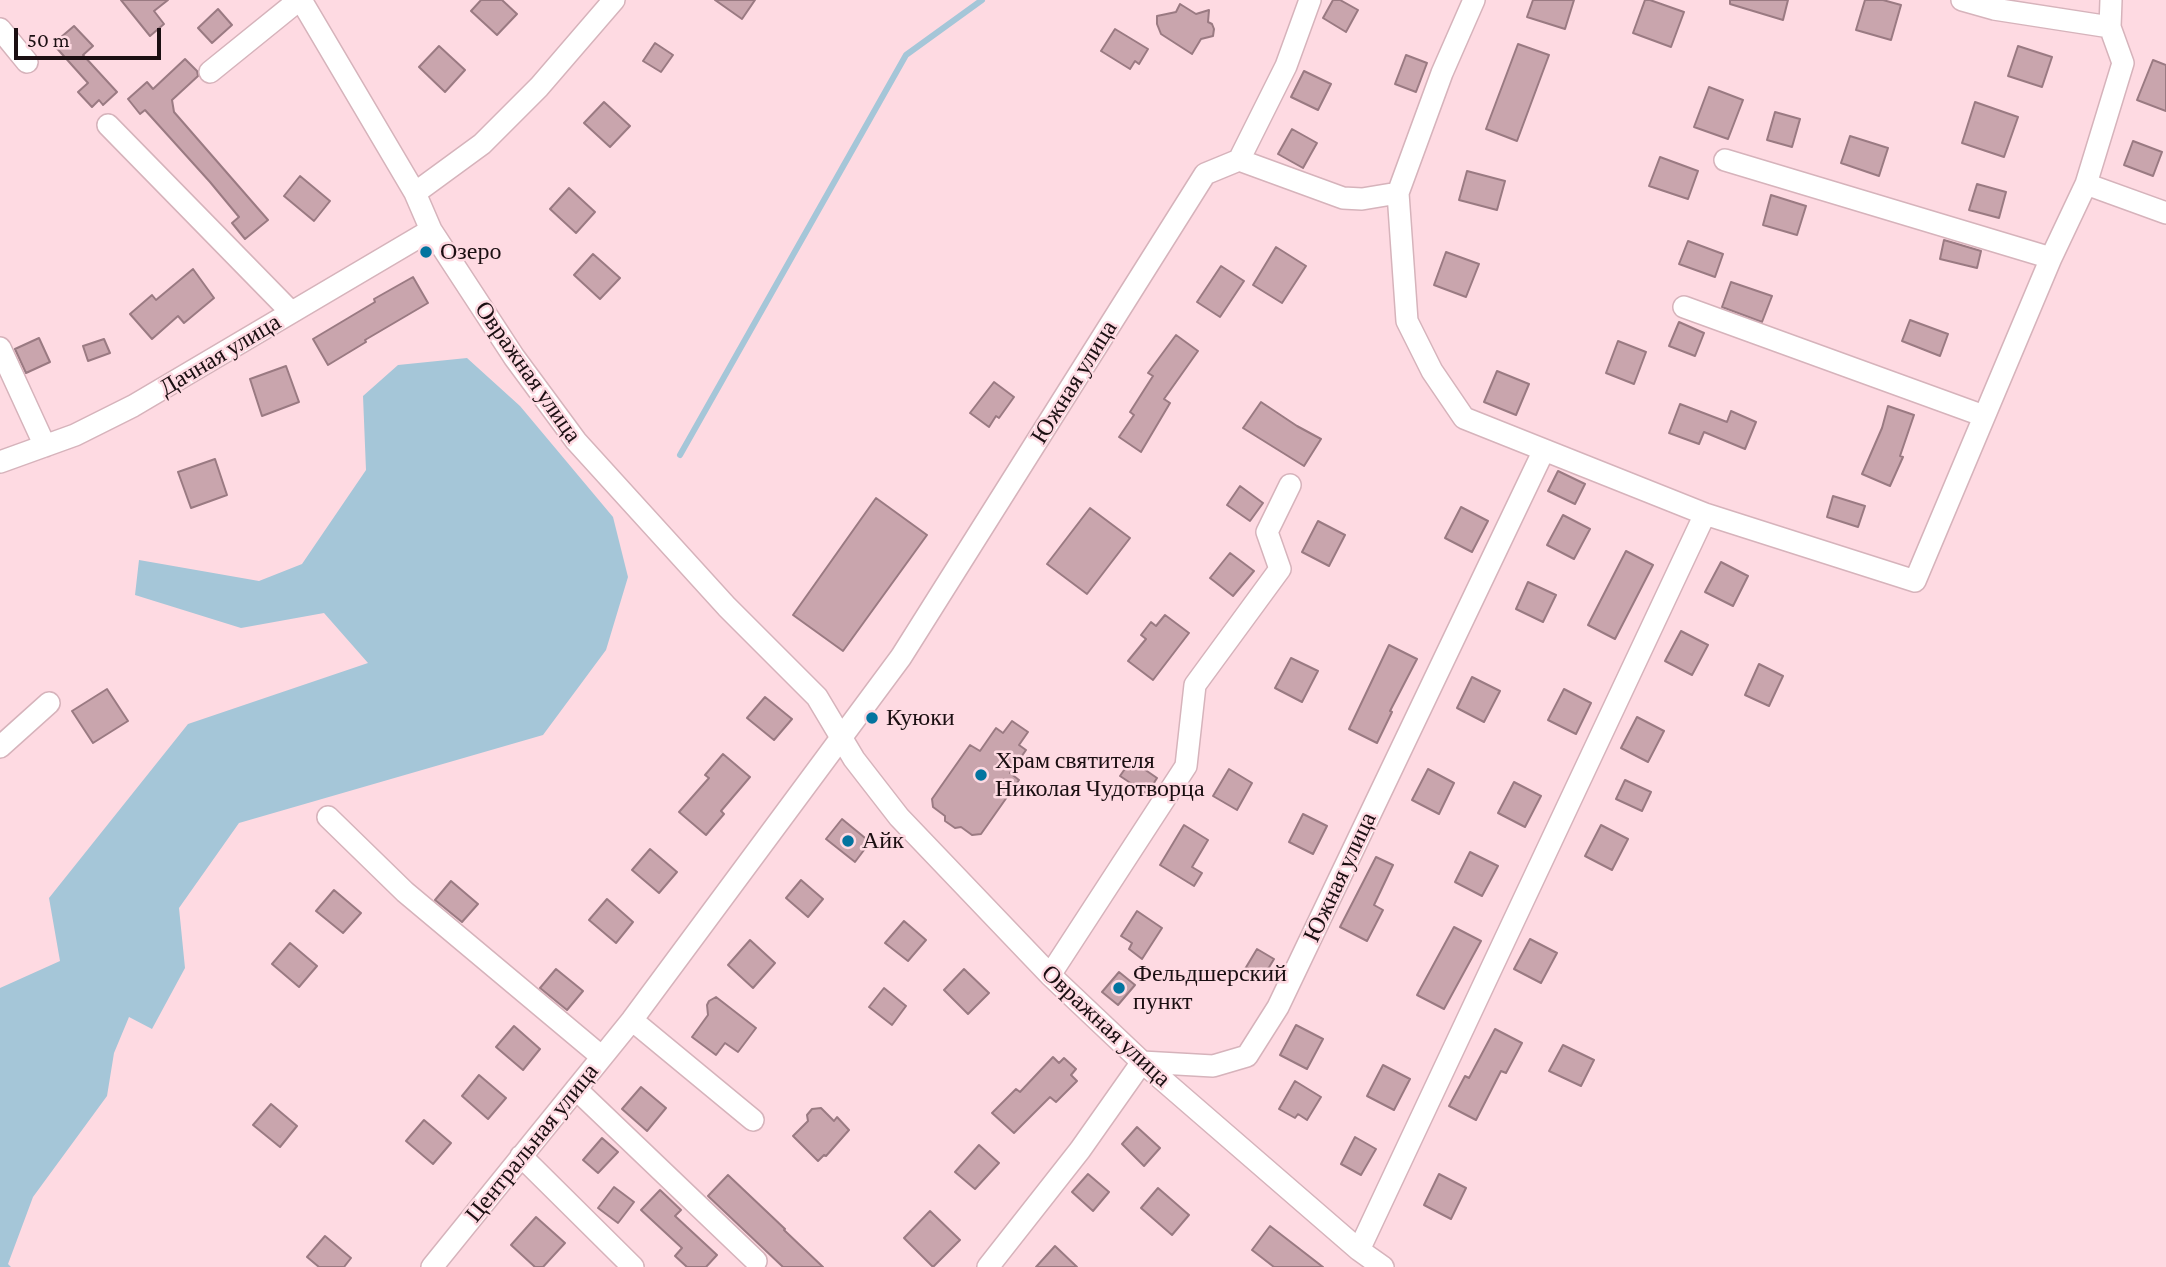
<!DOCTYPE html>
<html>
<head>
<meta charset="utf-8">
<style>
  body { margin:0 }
  #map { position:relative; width:2166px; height:1267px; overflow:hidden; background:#fedae2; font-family:"Crimson Pro",serif }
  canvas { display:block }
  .scale { position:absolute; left:14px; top:28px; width:147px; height:32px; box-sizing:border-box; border:4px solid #1b0f12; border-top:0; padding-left:9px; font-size:21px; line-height:24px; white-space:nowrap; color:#1b0f12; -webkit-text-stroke:5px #fedae2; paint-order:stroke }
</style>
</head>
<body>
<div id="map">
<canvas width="2166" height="1267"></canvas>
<div class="scale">50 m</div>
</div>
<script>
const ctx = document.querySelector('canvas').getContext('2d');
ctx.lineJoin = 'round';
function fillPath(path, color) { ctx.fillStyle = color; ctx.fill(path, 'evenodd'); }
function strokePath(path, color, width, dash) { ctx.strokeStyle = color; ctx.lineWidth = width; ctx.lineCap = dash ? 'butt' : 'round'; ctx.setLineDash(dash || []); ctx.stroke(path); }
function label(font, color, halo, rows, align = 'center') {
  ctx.font = font + ' "Crimson Pro",serif'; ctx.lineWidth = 5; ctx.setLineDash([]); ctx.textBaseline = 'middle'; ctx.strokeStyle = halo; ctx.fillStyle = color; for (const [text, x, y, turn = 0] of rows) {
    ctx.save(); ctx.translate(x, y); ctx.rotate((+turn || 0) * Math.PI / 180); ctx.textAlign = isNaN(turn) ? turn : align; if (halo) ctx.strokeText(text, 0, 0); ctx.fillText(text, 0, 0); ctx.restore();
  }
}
fillPath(new Path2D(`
  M 467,358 L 520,406 L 613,517 L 628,577 L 606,650 L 543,735 L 239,823 L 179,908 L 185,968 L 152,1029 L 129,1017 L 114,1053 L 107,1096 L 33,1197 L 8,1264 L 11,1267 L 0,1267 L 0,988 L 60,961 L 49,898 L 188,724 L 368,663 L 324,613 L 241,628 L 135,595 L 139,560 L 259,581 L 302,564 L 366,470 L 363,396 L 398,365 Z`), '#a5c6d8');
strokePath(new Path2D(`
  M 680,455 L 906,55 L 982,0`), '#a5c6d8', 6);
const building = new Path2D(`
  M 121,0 L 168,0 L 154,11 L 164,24 L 150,36 Z
  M 481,0 L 502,0 L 517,14 L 497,35 L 471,11 Z
  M 715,0 L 755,0 L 742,19 Z
  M 1333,0 L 1340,0 L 1358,10 L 1346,32 L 1323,18 Z
  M 1533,0 L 1574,0 L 1565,29 L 1527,17 Z
  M 1645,0 L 1650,0 L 1684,12 L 1671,47 L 1633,33 Z
  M 1730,0 L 1788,0 L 1783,20 L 1730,4 Z
  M 1865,0 L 1883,0 L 1901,5 L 1891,40 L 1856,30 Z
  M 1180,4 L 1196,14 L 1209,10 L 1208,22 L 1212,24 L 1214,29 L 1213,36 L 1201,39 L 1192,54 L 1161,34 L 1157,24 L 1157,16 L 1176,12 Z
  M 218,9 L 232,25 L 212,43 L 198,28 Z
  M 74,26 L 93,46 L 83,55 L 117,92 L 103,105 L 99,100 L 92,107 L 78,92 L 88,83 L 53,44 Z
  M 1115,29 L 1148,49 L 1139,64 L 1135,61 L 1130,69 L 1101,51 Z
  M 655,43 L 673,55 L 661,72 L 643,61 Z
  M 1518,44 L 1549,55 L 1517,141 L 1486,129 Z
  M 439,46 L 465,70 L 445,92 L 419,67 Z
  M 2018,46 L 2052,57 L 2042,87 L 2008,76 Z
  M 1406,55 L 1427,63 L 1416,92 L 1395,84 Z
  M 185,59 L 197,71 L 198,76 L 172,100 L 174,112 L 268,220 L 245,239 L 232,223 L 239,217 L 210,182 L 145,110 L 140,114 L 128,99 L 147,82 L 153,89 Z
  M 2153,60 L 2166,65 L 2166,111 L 2137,100 Z
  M 1304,71 L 1331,84 L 1318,110 L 1291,97 Z
  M 1709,87 L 1743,100 L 1728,139 L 1694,127 Z
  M 604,102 L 630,126 L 610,147 L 584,123 Z
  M 1975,102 L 2018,117 L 2004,157 L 1962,143 Z
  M 1775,112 L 1800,119 L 1792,147 L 1767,140 Z
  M 1292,129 L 1317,143 L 1303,168 L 1278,154 Z
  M 1850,136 L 1888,148 L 1879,176 L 1841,163 Z
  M 2133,141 L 2162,152 L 2153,176 L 2124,165 Z
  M 1660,157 L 1698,171 L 1688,199 L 1649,186 Z
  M 1467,171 L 1505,181 L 1497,210 L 1459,200 Z
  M 300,176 L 330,201 L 314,221 L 284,196 Z
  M 1977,184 L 2006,192 L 1999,218 L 1969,210 Z
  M 569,188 L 595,212 L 576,233 L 550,209 Z
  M 1771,195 L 1806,206 L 1797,235 L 1763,225 Z
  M 1944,240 L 1981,251 L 1977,268 L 1940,259 Z
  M 1688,241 L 1723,254 L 1715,277 L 1679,264 Z
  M 1276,247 L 1306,266 L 1282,303 L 1253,285 Z
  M 1446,252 L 1479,264 L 1466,297 L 1434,285 Z
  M 593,254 L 620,278 L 600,299 L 574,275 Z
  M 1221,266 L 1244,281 L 1220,317 L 1197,302 Z
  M 193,269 L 214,298 L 184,323 L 178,316 L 152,339 L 130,314 L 152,295 L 156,300 Z
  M 413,277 L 428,303 L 365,340 L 366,342 L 328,365 L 313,339 L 375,302 L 374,299 Z
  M 1731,282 L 1772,296 L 1762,322 L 1722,307 Z
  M 1910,320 L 1948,334 L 1940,356 L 1902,341 Z
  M 1679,322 L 1704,333 L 1695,356 L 1669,346 Z
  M 1176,335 L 1198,351 L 1164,399 L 1170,403 L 1141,452 L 1119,437 L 1134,415 L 1130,412 L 1153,376 L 1148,373 Z
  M 39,338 L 50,362 L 26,373 L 15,349 Z
  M 104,339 L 110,353 L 88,361 L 83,346 Z
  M 1618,341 L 1646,352 L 1634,384 L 1606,373 Z
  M 286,366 L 299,402 L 262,416 L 250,379 Z
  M 1497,371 L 1529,384 L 1516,415 L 1484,402 Z
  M 994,382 L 1014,397 L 999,418 L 996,416 L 989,427 L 970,413 Z
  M 1261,402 L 1297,426 L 1321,439 L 1304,466 L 1243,428 Z
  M 1680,404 L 1727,422 L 1731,411 L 1756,422 L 1745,449 L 1704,432 L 1699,444 L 1669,433 Z
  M 1888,406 L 1914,415 L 1900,456 L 1903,457 L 1890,486 L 1862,474 L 1882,428 Z
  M 215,459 L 227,495 L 191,508 L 178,472 Z
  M 1558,471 L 1585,484 L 1575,504 L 1548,491 Z
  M 1240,486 L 1263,503 L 1250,521 L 1227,505 Z
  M 1833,496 L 1865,506 L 1858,527 L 1827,517 Z
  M 876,498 L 927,535 L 843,651 L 793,615 Z
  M 1461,507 L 1488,521 L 1472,552 L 1445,538 Z
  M 1090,508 L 1130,538 L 1087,594 L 1047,564 Z
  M 1563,515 L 1590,529 L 1574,559 L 1547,545 Z
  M 1318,521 L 1345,535 L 1329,566 L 1302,552 Z
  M 1626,551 L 1653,565 L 1615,639 L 1588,625 Z
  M 1230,553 L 1254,571 L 1233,596 L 1210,578 Z
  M 1721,562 L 1748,576 L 1733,606 L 1705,592 Z
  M 1528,582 L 1556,595 L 1543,622 L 1516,609 Z
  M 1165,615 L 1189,633 L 1153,680 L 1128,661 L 1146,639 L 1141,635 L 1151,622 L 1156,626 Z
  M 1681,631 L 1708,645 L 1692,675 L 1665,661 Z
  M 1389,645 L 1417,659 L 1390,711 L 1392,712 L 1377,743 L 1349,729 Z
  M 1291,658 L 1318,671 L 1302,702 L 1275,688 Z
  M 1759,664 L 1783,676 L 1769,706 L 1745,695 Z
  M 1472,677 L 1500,691 L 1484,722 L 1457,708 Z
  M 107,689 L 128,721 L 93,743 L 72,711 Z
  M 1564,689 L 1591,703 L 1576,734 L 1548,720 Z
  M 765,697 L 792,719 L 774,740 L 747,718 Z
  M 1637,717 L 1664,731 L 1648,762 L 1621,748 Z
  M 1012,721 L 1028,732 L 1019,745 L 1026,750 L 1010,773 L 1019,780 L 981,834 L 972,835 L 961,827 L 955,828 L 945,821 L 945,816 L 933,807 L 932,799 L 970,745 L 980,751 L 996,728 L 1003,733 Z
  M 723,754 L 750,777 L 721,811 L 724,814 L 706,835 L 679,812 L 709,778 L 705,775 Z
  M 1131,760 L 1157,778 L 1147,794 L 1120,776 Z
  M 1229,769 L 1252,783 L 1237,810 L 1213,796 Z
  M 1428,769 L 1454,783 L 1439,814 L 1412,800 Z
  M 1625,780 L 1651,792 L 1642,811 L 1616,799 Z
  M 1514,782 L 1541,796 L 1525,827 L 1498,813 Z
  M 1303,814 L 1327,826 L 1313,854 L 1289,842 Z
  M 842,819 L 870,842 L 855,862 L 826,839 Z
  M 1184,825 L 1208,840 L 1192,867 L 1202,873 L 1194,886 L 1160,865 Z
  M 1601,825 L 1628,839 L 1612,870 L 1585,856 Z
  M 650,849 L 677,872 L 659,893 L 632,870 Z
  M 1470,852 L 1498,866 L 1482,896 L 1455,882 Z
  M 1376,857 L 1393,865 L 1374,905 L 1383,910 L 1367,941 L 1340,927 Z
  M 801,880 L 823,899 L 808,917 L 786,898 Z
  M 451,881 L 478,904 L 462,922 L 435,900 Z
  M 334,890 L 361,913 L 343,933 L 316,911 Z
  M 607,899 L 633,922 L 616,943 L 589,920 Z
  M 1137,911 L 1162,928 L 1142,959 L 1129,949 L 1132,943 L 1121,936 Z
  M 904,921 L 926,940 L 908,961 L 885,943 Z
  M 1454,927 L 1481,941 L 1444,1009 L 1417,995 Z
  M 1530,939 L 1557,953 L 1541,983 L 1514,969 Z
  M 750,940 L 775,963 L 753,988 L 728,965 Z
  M 290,943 L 317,966 L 299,987 L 272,964 Z
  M 1257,949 L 1274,959 L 1262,979 L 1245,969 Z
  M 556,969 L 583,991 L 567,1010 L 540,988 Z
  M 964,969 L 989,993 L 968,1014 L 944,990 Z
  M 1119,972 L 1135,985 L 1118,1005 L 1102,992 Z
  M 884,988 L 906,1006 L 892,1025 L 869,1007 Z
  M 716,997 L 756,1028 L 738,1052 L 725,1043 L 716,1055 L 692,1037 L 708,1015 L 707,1005 L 709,1001 Z
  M 1296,1025 L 1323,1039 L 1307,1069 L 1280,1055 Z
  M 514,1026 L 540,1049 L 523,1070 L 496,1047 Z
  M 1495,1029 L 1522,1043 L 1506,1073 L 1501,1071 L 1476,1120 L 1449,1106 L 1465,1076 L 1469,1078 Z
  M 1563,1045 L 1594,1060 L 1581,1086 L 1549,1071 Z
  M 1053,1057 L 1059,1063 L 1064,1058 L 1076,1069 L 1071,1075 L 1077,1081 L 1056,1102 L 1050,1097 L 1014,1133 L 992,1113 L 1016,1089 L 1020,1092 Z
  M 1383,1065 L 1410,1079 L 1394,1110 L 1367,1096 Z
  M 479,1075 L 506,1098 L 488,1119 L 462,1096 Z
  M 1295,1081 L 1321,1097 L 1307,1120 L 1298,1114 L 1295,1118 L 1279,1109 Z
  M 641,1087 L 666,1108 L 647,1131 L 622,1109 Z
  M 271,1104 L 297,1126 L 280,1147 L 253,1125 Z
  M 821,1108 L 834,1121 L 837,1117 L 849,1130 L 826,1156 L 824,1155 L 818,1161 L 793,1136 L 808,1121 L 807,1115 L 812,1109 Z
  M 424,1120 L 451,1143 L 433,1164 L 406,1141 Z
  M 1137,1127 L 1160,1148 L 1144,1166 L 1122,1144 Z
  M 1355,1137 L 1376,1149 L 1361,1175 L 1341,1164 Z
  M 602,1138 L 618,1152 L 598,1173 L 583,1160 Z
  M 979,1145 L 999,1163 L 975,1189 L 955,1172 Z
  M 1088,1174 L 1109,1192 L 1093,1211 L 1072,1192 Z
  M 1439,1174 L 1466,1188 L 1451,1219 L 1424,1205 Z
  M 728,1175 L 785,1229 L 784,1230 L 823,1267 L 783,1267 L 708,1196 Z
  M 614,1187 L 634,1202 L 618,1223 L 598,1208 Z
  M 1158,1188 L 1189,1215 L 1172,1235 L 1141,1208 Z
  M 660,1190 L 681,1210 L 675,1216 L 717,1255 L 706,1267 L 687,1267 L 675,1256 L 682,1248 L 641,1210 Z
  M 930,1211 L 960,1240 L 933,1267 L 904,1238 Z
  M 536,1217 L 565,1243 L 543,1267 L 535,1267 L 511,1245 Z
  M 1270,1226 L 1323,1267 L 1274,1267 L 1252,1250 Z
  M 325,1236 L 351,1258 L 344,1267 L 319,1267 L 307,1257 Z
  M 1055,1246 L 1077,1267 L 1036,1267 Z`);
fillPath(building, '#c9a5ad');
strokePath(building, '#9a7a82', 2);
const minor = new Path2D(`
  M 301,0 L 415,193 L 431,230 L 514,357 L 576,441 L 727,607 L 817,697 L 854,759 L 899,817 L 1050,975 L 1142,1062 L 1359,1250 L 1383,1267
  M 1962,0 L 1994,9 L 2110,27
  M 0,29 L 27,62
  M 210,72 L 299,0
  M 108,125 L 291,312
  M 1239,160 L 1343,198 L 1362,199 L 1398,193 L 1442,73 L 1474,0
  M 1725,160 L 2051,258
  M 2086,184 L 2166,213
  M 415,193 L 482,144 L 539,87 L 614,0
  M 1398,193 L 1407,321 L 1432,371 L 1464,418 L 1705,514 L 1915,581 L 2051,258 L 2086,184 L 2123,63 L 2110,27 L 2111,0
  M 1684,307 L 1984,416
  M 0,348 L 45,446
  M 0,462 L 75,435 L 133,406 L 431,230
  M 0,747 L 49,703
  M 328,817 L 405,892 L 602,1057
  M 1050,975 L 1186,766 L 1195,685 L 1280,569 L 1267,532 L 1290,485
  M 632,1020 L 753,1120
  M 576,1089 L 756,1261
  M 521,1156 L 633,1267
  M 1359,1250 L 1705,514
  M 432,1267 L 632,1020 L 901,657 L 1205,174 L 1239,160 L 1286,66 L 1310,0
  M 988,1267 L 1080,1150 L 1142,1062 L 1213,1066 L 1247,1056 L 1278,1007 L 1544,450`);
strokePath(minor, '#d6b3bb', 24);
strokePath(minor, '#fff', 21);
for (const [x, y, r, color] of [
  [426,252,7,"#03749f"],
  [872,718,7,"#03749f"],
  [981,775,7,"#03749f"],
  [848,841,7,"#03749f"],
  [1119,988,7,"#03749f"]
]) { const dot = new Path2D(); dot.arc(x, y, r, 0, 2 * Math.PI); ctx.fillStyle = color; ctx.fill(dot); strokePath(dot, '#fedae2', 2.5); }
label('24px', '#1b0f12', '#fedae2', [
  ["Озеро",440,252],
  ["Куюки",886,718],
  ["Храм святителя",995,761],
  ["Николая Чудотворца",995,789],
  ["Айк",862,841],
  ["Фельдшерский",1133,974],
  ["пункт",1133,1002]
], 'left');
label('24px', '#1b0f12', '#fedae2', [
  ["Дачная улица",220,355,-31],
  ["Овражная улица",528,372,55],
  ["Южная улица",1074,382,-58],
  ["Южная улица",1340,877,-65],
  ["Овражная улица",1106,1026,43],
  ["Центральная улица",532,1143,-51]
]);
</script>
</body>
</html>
